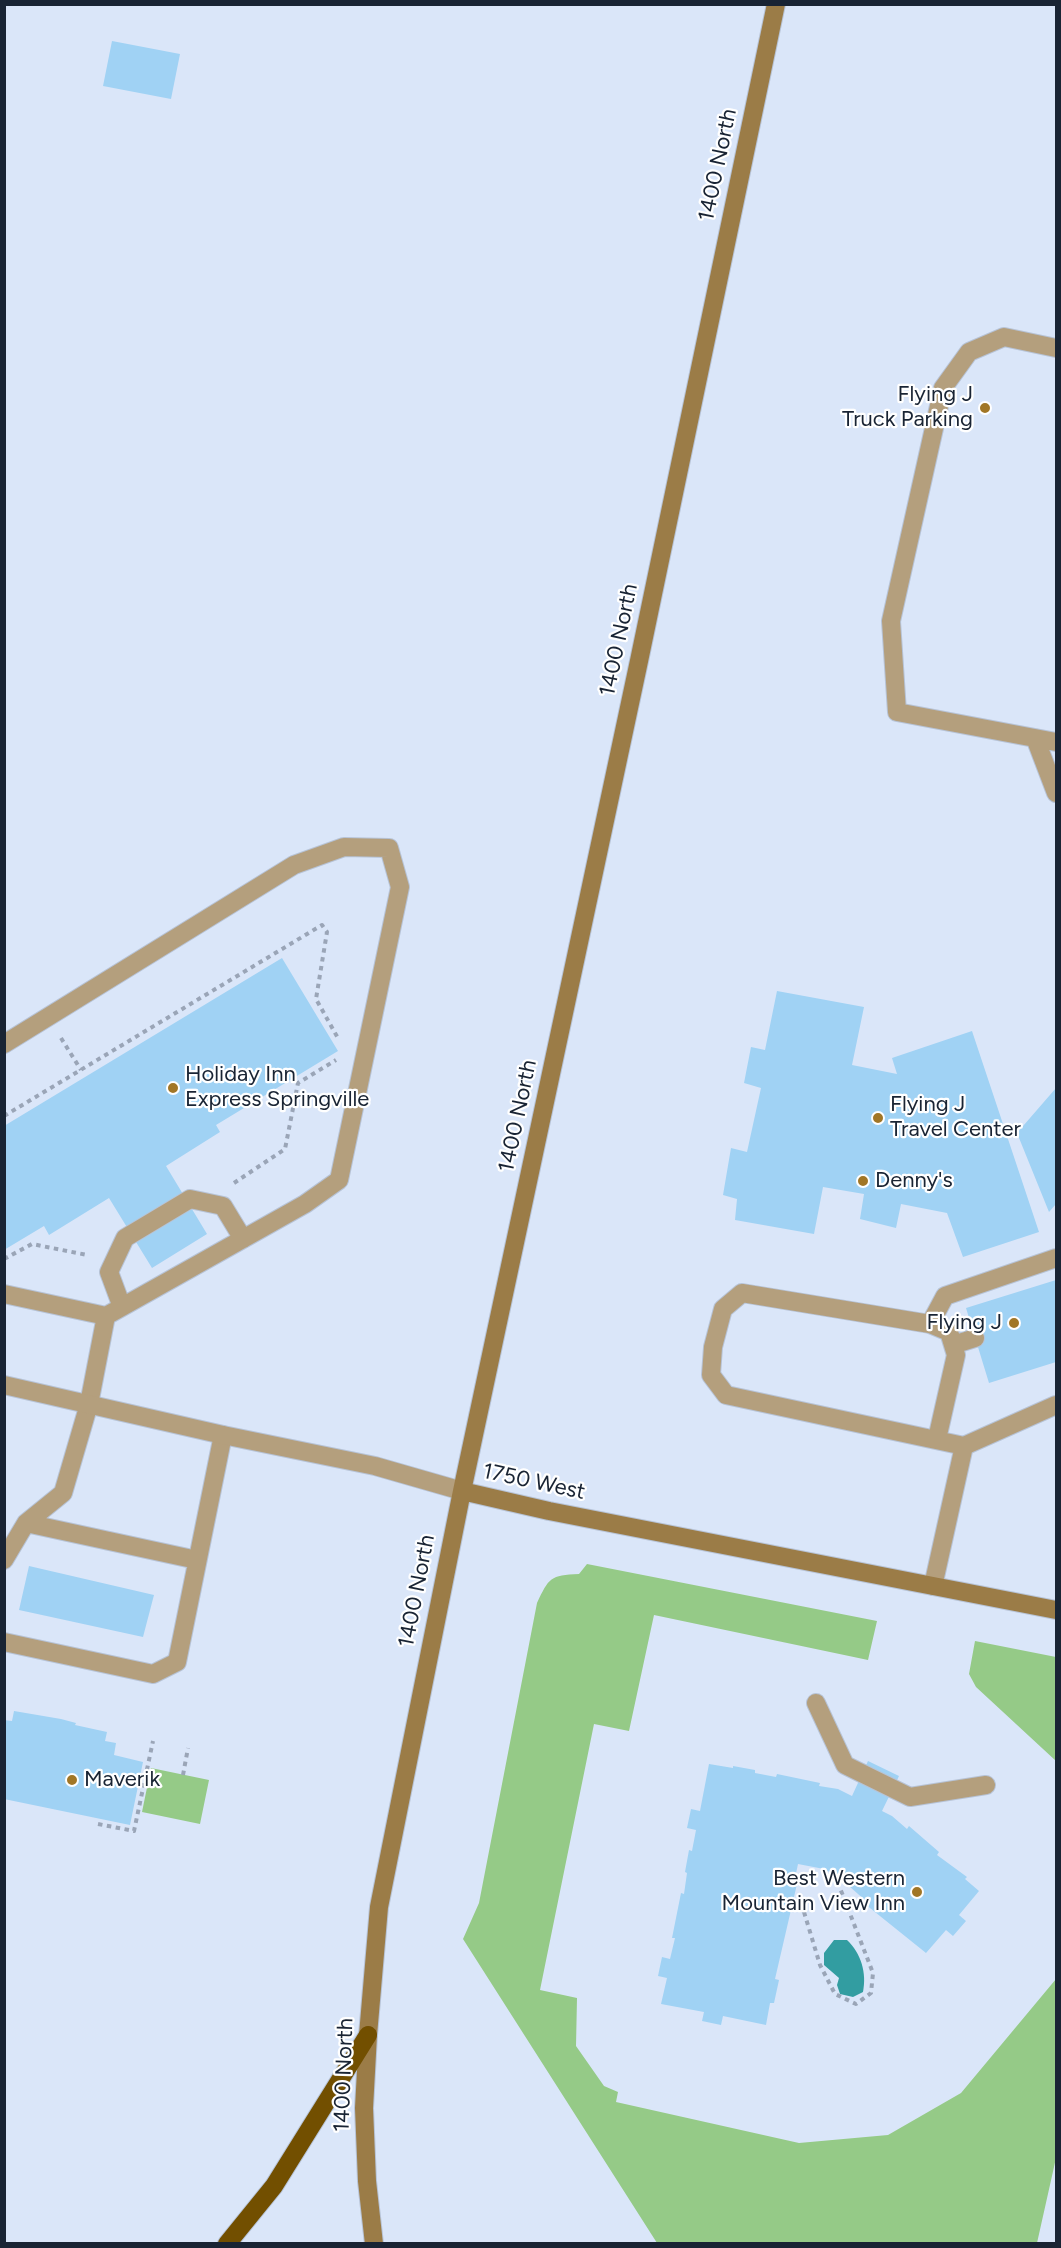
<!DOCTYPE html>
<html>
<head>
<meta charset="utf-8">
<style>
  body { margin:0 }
  #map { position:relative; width:1061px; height:2248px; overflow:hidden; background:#dae6f9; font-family:Figtree,sans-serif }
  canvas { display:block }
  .frame { position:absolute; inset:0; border:6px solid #192434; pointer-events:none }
</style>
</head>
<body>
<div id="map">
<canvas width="1061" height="2248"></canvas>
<div class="frame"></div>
</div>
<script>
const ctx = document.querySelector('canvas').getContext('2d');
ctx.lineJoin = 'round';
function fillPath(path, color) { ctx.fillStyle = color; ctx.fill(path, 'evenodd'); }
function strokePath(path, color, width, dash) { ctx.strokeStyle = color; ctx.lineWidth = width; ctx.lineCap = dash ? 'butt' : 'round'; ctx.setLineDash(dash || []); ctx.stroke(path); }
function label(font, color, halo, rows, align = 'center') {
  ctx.font = font + ' Figtree,sans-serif'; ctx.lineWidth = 4.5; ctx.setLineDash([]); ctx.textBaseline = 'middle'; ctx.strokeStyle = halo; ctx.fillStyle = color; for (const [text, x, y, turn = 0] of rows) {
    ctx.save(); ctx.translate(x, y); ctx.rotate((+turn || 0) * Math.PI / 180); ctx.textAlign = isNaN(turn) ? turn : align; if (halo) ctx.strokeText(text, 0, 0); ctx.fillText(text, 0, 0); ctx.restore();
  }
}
fillPath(new Path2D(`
  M 587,1564 L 877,1621 L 868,1660 L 654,1615 L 629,1731 L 594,1724 L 540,1990 L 577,1998 L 576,2046 L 604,2086 L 618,2092 L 616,2102 L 799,2143 L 888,2135 L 961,2093 L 1056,1979 L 1056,2158 L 1037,2243 L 657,2243 L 463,1939 L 479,1903 L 537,1603 C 549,1578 550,1575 579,1574 Z
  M 975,1641 L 1056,1657 L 1056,1761 L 976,1687 L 969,1674 Z
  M 151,1768 L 209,1780 L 200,1824 L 142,1812 Z`), '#95ca87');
fillPath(new Path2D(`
  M 834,1940 L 847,1940 C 861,1953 867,1973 863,1992 L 853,1997 L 840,1994 L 837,1985 L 839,1978 L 824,1965 L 824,1953 Z`), '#329da1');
fillPath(new Path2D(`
  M 112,41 L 180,54 L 171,99 L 103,86 Z
  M 282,958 L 338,1051 L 216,1125 L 220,1132 L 166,1166 L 207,1234 L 152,1268 L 109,1198 L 49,1235 L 44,1226 L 4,1250 L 4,1126 Z
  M 777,991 L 864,1007 L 852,1065 L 897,1074 L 892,1058 L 972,1031 L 1039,1232 L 963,1257 L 947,1213 L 901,1204 L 896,1228 L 860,1219 L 864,1194 L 823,1187 L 814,1234 L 735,1220 L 737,1199 L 723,1195 L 731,1148 L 747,1152 L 761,1088 L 744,1083 L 751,1047 L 765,1050 Z
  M 1056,1088 L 1056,1204 L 1049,1212 L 1017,1133 Z
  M 1056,1280 L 1056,1362 L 989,1383 L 966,1308 Z
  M 29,1566 L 154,1595 L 143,1637 L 19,1610 Z
  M 14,1711 L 61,1719 L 76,1723 L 75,1725 L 107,1732 L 105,1741 L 116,1743 L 114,1755 L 143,1762 L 130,1825 L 4,1799 L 4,1720 L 12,1721 Z
  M 868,1761 L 899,1776 L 882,1811 L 892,1816 L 907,1829 L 909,1826 L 939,1852 L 937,1855 L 967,1877 L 965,1879 L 979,1891 L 959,1915 L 966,1921 L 953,1936 L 946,1930 L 926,1953 L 865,1904 L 867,1902 L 840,1878 L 824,1869 L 798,1864 L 794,1883 L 797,1884 L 775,1979 L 779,1980 L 774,2003 L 770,2003 L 766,2025 L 723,2016 L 721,2025 L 702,2021 L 704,2012 L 661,2004 L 667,1978 L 658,1976 L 662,1957 L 670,1959 L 675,1938 L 672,1938 L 681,1893 L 684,1894 L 687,1873 L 685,1872 L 689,1850 L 692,1851 L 696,1830 L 687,1828 L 691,1809 L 700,1811 L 709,1764 L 733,1768 L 733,1766 L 755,1770 L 755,1773 L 776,1777 L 777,1774 L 820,1783 L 819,1786 L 838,1789 L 852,1796 Z`), '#a0d2f4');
const lane = new Path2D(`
  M 1056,348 L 1004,337 L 969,352 L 943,388 L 891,621 L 897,712 L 1056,742
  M 1035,738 L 1056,793
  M 4,1044 L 294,865 L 344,847 L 389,848 L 400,887 L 339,1180 L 305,1204 L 106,1316 L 4,1294
  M 122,1307 L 109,1272 L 125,1238 L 190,1199 L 223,1206 L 243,1239
  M 930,1324 L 945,1296 L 1056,1258
  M 953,1345 L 975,1338
  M 937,1439 L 956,1355 L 949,1332 L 930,1324 L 742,1293 L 723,1309 L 713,1347 L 711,1375 L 726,1395 L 964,1446
  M 26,1523 L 197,1560
  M 4,1560 L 26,1523 L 63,1493 L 89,1404 L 106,1316
  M 933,1586 L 964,1446 L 1056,1405
  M 4,1642 L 153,1674 L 177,1662 L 223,1435
  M 816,1703 L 845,1765 L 910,1797 L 986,1785`);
const street = new Path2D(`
  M 4,1385 L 223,1435 L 375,1466 L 462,1491`);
const secondary = new Path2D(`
  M 462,1491 L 549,1511 L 1056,1610
  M 374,2244 L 367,2181 L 364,2108 L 368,2035 L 379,1907 L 462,1491 L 639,661 L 776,4`);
const highway = new Path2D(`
  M 227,2244 L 274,2186 L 368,2035`);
strokePath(lane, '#b7c3d6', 20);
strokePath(street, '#b7c3d6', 20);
strokePath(secondary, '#b7c3d6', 20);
strokePath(highway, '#b7c3d6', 20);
strokePath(new Path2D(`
  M 61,1038 L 81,1070
  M 4,1116 L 322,925 L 327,932 L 316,999 L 339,1040
  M 234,1183 L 285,1149 L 298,1083 L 336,1060
  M 4,1259 L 32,1244 L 87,1255
  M 183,1775 L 188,1748
  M 98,1824 L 134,1831 L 153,1741
  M 804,1912 L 820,1965 L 835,1994 L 856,2004 L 871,1993 L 873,1973 L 840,1888`), '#9aa5b7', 4, [4.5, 4.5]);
strokePath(lane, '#b49f7d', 18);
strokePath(street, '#b49f7d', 18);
strokePath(secondary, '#9b7c47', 18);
strokePath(highway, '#724f00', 18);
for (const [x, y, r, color] of [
  [985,408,6,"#a17626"],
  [173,1088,6,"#a17626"],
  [878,1118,6,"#a17626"],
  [863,1181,6,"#a17626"],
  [1014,1323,6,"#a17626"],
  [72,1780,6,"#a17626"],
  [917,1892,6,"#a17626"]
]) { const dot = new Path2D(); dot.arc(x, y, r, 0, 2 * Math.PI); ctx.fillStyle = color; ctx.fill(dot); strokePath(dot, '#fff', 2); }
label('22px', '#192434', '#fff', [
  ["1400 North",718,165,-78],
  ["1400 North",619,640,-78],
  ["1400 North",518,1116,-78],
  ["1750 West",534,1482,12],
  ["1400 North",417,1591,-79],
  ["1400 North",344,2075,-88]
]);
label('22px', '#192434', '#fff', [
  ["Flying J",973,395,"right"],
  ["Truck Parking",973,420,"right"],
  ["Holiday Inn",185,1075],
  ["Express Springville",185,1100],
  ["Flying J",890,1105],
  ["Travel Center",890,1130],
  ["Denny's",875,1181],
  ["Flying J",1002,1323,"right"],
  ["Maverik",84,1780],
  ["Best Western",905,1879,"right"],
  ["Mountain View Inn",905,1904,"right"]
], 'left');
</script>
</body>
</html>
